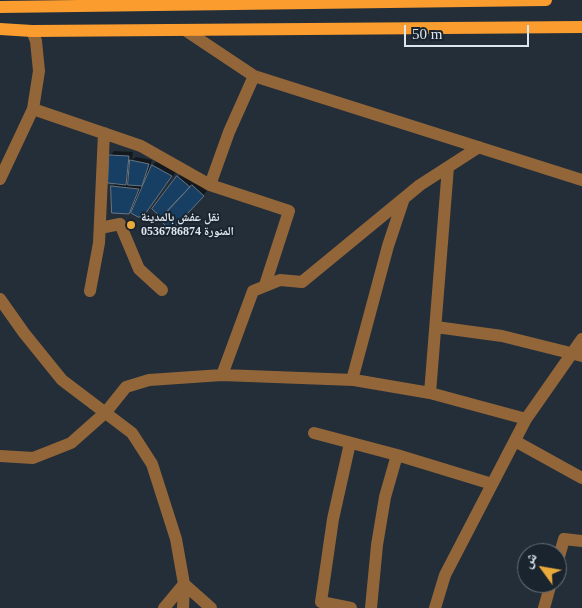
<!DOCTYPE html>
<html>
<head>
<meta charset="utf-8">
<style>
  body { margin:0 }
  #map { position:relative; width:582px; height:608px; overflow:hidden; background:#232e39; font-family:"Times New Roman","Noto Naskh Arabic",serif }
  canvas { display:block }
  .north { position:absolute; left:517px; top:543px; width:50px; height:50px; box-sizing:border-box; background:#1a242f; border:1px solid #68727b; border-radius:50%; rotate:302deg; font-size:14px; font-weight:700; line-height:20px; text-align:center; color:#dee6ed }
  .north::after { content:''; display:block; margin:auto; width:18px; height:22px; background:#eaaa39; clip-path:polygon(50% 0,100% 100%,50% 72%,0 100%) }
  .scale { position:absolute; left:404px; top:25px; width:125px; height:22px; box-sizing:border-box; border:2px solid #dee6ed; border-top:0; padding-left:6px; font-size:15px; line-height:18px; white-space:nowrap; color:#dee6ed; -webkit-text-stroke:4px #1a242f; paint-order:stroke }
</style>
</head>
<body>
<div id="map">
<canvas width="582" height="608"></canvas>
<div class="north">ش</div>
<div class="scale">50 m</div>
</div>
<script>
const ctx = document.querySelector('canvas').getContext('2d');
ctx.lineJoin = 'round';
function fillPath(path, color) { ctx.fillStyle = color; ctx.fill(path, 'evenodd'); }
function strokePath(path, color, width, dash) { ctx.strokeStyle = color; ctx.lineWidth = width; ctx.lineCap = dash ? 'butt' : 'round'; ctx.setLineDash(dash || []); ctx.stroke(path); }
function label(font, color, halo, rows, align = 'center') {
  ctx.font = font + ' "Times New Roman","Noto Naskh Arabic",serif'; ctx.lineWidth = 4; ctx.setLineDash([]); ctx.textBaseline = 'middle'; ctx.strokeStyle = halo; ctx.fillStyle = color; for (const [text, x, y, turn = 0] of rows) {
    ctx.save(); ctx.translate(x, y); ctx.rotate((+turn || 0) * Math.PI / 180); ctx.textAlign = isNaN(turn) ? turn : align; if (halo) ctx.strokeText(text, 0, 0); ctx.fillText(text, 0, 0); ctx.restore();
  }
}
fillPath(new Path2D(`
  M 114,151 L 133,152 L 132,160 L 136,157 L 152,160 L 149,169 L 157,161 L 176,172 L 143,216 L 136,205 L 128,213 L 113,186 L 117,182 L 110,156 Z
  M 182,173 L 195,184 L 197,182 L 207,191 L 171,229 L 183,197 L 178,177 Z`), '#0007');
const building = new Path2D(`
  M 109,155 L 129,156 L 126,185 L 108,183 Z
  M 130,160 L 149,164 L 142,186 L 128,185 Z
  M 152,165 L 172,176 L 143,217 L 138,217 L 131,213 Z
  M 177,176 L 190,187 L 161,217 L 152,209 Z
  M 192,185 L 204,196 L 171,231 L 160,220 Z
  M 111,186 L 139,189 L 129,214 L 112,213 Z`);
fillPath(building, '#173f63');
strokePath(building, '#687582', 1);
strokePath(new Path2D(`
  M 185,30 L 254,76 L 582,180
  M 33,109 L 141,146 L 210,185 L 289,211 L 265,285
  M 0,179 L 33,109 L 39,71 L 36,41 L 32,31
  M 210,185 L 229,132 L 254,76
  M 100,228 L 120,224 L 139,269 L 162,290
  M 90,291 L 99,243 L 104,133
  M 0,299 L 24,333 L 62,380 L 132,433 L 152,464 L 176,539 L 184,584 L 211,608
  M 436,327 L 502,336 L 582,356
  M 222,375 L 253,291 L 280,280 L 302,282 L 420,185 L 479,147
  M 352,380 L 388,246 L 404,198
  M 430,393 L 448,167
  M 314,433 L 397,455 L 492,484
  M 515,441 L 582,478
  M 350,443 L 333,519 L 321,602 L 351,608
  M 0,456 L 33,458 L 71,443 L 106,412 L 126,387 L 149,380 L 222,375 L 354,380 L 430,393 L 526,419
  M 557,564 L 564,539 L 582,541
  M 164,608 L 184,584
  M 183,608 L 184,584
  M 371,608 L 377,545 L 385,497 L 397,455
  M 435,608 L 445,575 L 526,419 L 582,339
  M 544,608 L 551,583`), '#936639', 12);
strokePath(new Path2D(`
  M 0,7 L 546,0
  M 0,29 L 32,31 L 582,27`), '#fa9c2e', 12);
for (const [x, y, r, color] of [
  [131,225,5,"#eaaa39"]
]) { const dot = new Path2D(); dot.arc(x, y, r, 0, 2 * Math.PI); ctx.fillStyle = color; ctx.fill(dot); strokePath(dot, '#1a242f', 2); }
label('bold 12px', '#dee6ed', '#1a242f', [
  ["نقل عفش بالمدينة",141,218],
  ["المنورة 0536786874",141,232]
], 'left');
</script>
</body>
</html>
